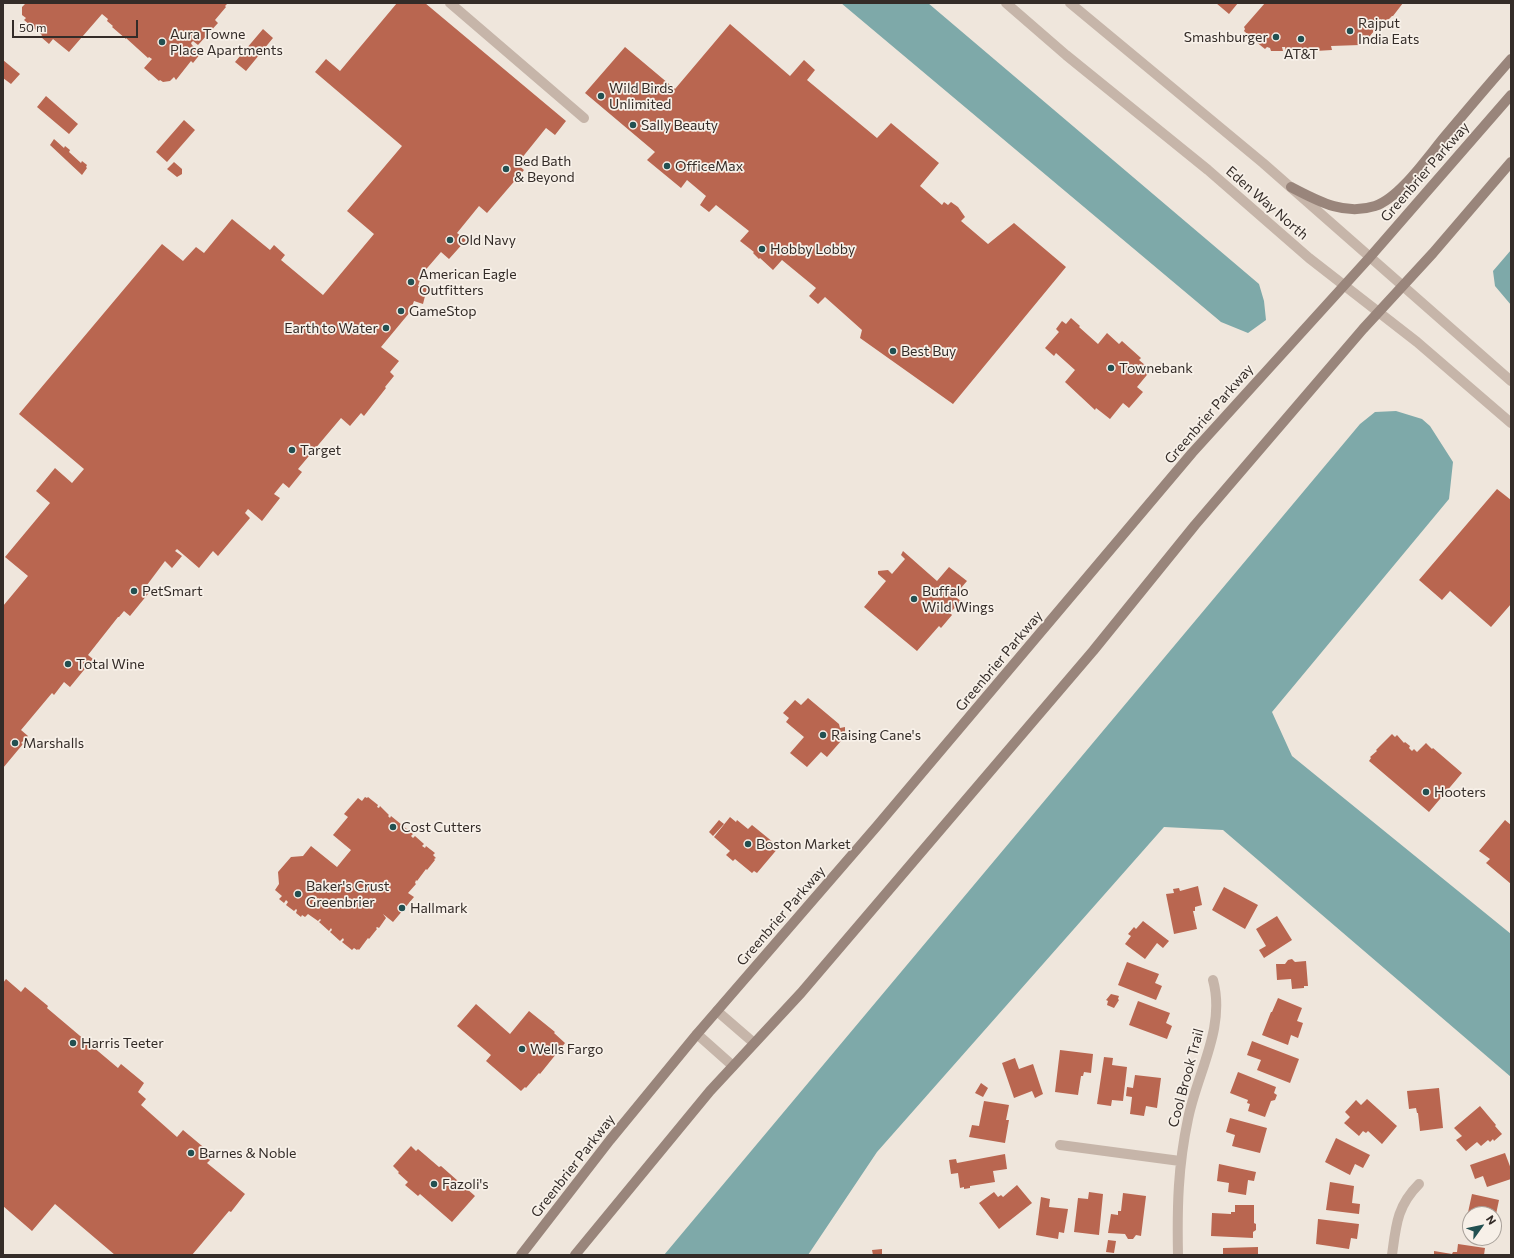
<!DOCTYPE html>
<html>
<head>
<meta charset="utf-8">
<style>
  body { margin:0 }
  #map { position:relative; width:1514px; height:1258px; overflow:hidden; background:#efe6dc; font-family:Commissioner,sans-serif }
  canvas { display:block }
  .frame { position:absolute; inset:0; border:4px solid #342c28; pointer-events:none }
  .north { position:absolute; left:1462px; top:1206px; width:40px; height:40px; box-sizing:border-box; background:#f7f0e8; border:1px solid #a9a29b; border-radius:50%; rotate:57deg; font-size:11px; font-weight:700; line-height:16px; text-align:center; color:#342c28 }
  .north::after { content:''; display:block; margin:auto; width:14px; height:18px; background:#225051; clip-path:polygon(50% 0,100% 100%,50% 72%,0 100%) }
  .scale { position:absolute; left:12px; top:20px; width:126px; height:18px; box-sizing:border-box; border:2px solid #342c28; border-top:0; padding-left:5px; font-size:12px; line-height:14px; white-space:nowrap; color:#342c28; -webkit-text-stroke:3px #f7f0e8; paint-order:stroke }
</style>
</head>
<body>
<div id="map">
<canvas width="1514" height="1258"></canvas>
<div class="frame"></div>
<div class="north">N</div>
<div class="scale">50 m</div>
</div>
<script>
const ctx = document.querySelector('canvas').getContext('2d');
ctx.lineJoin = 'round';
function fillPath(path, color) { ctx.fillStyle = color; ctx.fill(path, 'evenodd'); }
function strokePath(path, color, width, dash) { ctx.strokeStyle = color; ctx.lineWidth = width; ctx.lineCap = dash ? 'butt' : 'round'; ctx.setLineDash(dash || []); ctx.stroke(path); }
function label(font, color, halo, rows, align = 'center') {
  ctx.font = font + ' Commissioner,sans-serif'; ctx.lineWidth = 3.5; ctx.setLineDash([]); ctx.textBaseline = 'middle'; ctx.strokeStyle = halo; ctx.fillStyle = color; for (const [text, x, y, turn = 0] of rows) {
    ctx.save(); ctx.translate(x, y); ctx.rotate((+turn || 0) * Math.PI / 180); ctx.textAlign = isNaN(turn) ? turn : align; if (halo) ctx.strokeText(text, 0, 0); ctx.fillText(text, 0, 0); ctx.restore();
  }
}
fillPath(new Path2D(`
  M 841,3 L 928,3 L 1259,284 L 1264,301 L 1266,320 L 1248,333 L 1221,322 Z
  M 1511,250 L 1511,305 L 1495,286 L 1493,271 Z
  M 1396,411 L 1422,419 L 1430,426 L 1453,462 L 1449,499 L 1272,712 L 1292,756 L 1511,934 L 1511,1077 L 1223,830 L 1164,827 L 877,1152 L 808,1255 L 664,1255 L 1360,424 L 1375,412 Z`), '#7ea9a9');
fillPath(new Path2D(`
  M 23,3 L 228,3 L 225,6 L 226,7 L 215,20 L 218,23 L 198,45 L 193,41 L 191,43 L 192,45 L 201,53 L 193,63 L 191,61 L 176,80 L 174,77 L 170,81 L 163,82 L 160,80 L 159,81 L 144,68 L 152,59 L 149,57 L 148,58 L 126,38 L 126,39 L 112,27 L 113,26 L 107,21 L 108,19 L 102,14 L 69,52 L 53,39 L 49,44 L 41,37 L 42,35 L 24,20 L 26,18 L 22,15 L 22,7 L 25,4 Z
  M 397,3 L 425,3 L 566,121 L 555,135 L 546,128 L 517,164 L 524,170 L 487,213 L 479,206 L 457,233 L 466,240 L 449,259 L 441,252 L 422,274 L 418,286 L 427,288 L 423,304 L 414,301 L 410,312 L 381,347 L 399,361 L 390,372 L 394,376 L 385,387 L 386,388 L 364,416 L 361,413 L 350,426 L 341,418 L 298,469 L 302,472 L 289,488 L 283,483 L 274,494 L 280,498 L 262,521 L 248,509 L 245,513 L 250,518 L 218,556 L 213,551 L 199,568 L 177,549 L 175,551 L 182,556 L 172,568 L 165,561 L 147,585 L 152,589 L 130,616 L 124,611 L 119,617 L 118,617 L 88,655 L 93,659 L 70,687 L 64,682 L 54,695 L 52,693 L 21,730 L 28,736 L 21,743 L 23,744 L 3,768 L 3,606 L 28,576 L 5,557 L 50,503 L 36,491 L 55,468 L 72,483 L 84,469 L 19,414 L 162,244 L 183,261 L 196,247 L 204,253 L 232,219 L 270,250 L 274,245 L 285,255 L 281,260 L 323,295 L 374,234 L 347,211 L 402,146 L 315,72 L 326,59 L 340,71 Z
  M 1216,3 L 1238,3 L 1229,14 Z
  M 1265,3 L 1403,3 L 1393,16 L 1392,16 L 1386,22 L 1383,20 L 1365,42 L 1362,39 L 1359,41 L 1360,45 L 1331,46 L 1332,50 L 1299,52 L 1298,49 L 1286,51 L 1285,47 L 1282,47 L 1283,51 L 1271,51 L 1270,48 L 1267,47 L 1265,49 L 1255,41 L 1257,39 L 1255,38 L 1254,40 L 1244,31 L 1245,29 L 1244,27 Z
  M 730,24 L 790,76 L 804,60 L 815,70 L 807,80 L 877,138 L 891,123 L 939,163 L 920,186 L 942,205 L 944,202 L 948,205 L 951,202 L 958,207 L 965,217 L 961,221 L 988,244 L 1014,223 L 1066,267 L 953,404 L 860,338 L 862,330 L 825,297 L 818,304 L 809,296 L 816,288 L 782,260 L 773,270 L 760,258 L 759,259 L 753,253 L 754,252 L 740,241 L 749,231 L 716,205 L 709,212 L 700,205 L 706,196 L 687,180 L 681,188 L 647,160 L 655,152 L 585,93 L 625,47 L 675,89 Z
  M 263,29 L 273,38 L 246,71 L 235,62 Z
  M 3,60 L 20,74 L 11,84 L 3,78 Z
  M 46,96 L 78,124 L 69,134 L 37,107 Z
  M 184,120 L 195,130 L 167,162 L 156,152 Z
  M 54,139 L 64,148 L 65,146 L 70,150 L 69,152 L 81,163 L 82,161 L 87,165 L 86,167 L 87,168 L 82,175 L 50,145 Z
  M 174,162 L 182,169 L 182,174 L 177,177 L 167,169 Z
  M 1071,318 L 1080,326 L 1079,327 L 1098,344 L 1107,333 L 1119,344 L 1122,341 L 1141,358 L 1139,360 L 1151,370 L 1137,387 L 1143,392 L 1129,408 L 1123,403 L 1110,419 L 1096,408 L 1095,410 L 1065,382 L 1075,370 L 1056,353 L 1054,356 L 1045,348 L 1059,332 L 1056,329 L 1062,321 L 1066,324 Z
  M 1497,489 L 1511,500 L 1511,604 L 1491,627 L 1450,591 L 1442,600 L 1419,580 Z
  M 903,551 L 937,581 L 949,567 L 967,581 L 954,596 L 961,601 L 950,613 L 952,615 L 941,628 L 939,626 L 917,651 L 864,607 L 886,581 L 878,574 L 878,571 L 888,570 L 892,574 L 905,559 L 901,555 Z
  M 808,698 L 839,724 L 840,728 L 845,727 L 845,740 L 841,741 L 827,757 L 821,752 L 807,767 L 790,753 L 804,737 L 786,722 L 789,718 L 783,713 L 795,700 L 801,705 Z
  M 1392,734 L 1395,737 L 1397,735 L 1404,743 L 1405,742 L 1410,746 L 1409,748 L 1412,751 L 1414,749 L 1417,752 L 1426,743 L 1432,749 L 1433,748 L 1462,773 L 1429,812 L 1369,761 L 1371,758 L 1370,757 L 1377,751 L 1376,750 Z
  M 365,797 L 367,798 L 368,797 L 378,805 L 377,807 L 379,808 L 380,806 L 389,815 L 388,816 L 390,818 L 391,816 L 402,825 L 400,827 L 401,828 L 403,826 L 413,834 L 411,836 L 413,838 L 415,836 L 424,844 L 422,846 L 425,848 L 426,846 L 435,853 L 433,855 L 436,858 L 434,859 L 435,860 L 427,870 L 426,869 L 417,881 L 416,880 L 415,883 L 416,884 L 408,893 L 414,897 L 393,922 L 383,914 L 386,918 L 379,928 L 377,927 L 376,928 L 377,929 L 369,939 L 368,938 L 359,950 L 358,949 L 357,950 L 354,948 L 352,950 L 342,942 L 344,940 L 343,938 L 340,941 L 330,932 L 332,930 L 331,928 L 329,931 L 319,922 L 321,920 L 320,919 L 318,921 L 308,914 L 305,917 L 302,915 L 301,917 L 296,913 L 297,910 L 296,909 L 294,911 L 286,905 L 288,902 L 286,900 L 284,903 L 279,899 L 282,896 L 275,890 L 279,884 L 278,872 L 291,857 L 303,856 L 311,846 L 337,867 L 351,850 L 333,835 L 348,817 L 344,814 L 358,798 L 362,801 Z
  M 730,817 L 736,822 L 737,820 L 748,829 L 752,825 L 779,847 L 757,873 L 754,871 L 752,873 L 735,859 L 733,861 L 726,855 L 730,851 L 714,837 Z
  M 719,820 L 724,824 L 713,836 L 709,832 Z
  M 1505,820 L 1511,825 L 1511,884 L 1486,863 L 1490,859 L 1479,851 Z
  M 1198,886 L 1202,905 L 1195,907 L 1195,911 L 1193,911 L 1197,929 L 1174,934 L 1166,894 L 1174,893 L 1173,889 L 1179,888 L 1180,891 Z
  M 1224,887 L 1258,905 L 1245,929 L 1212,910 Z
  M 1277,916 L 1292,940 L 1264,958 L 1259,950 L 1266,946 L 1256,929 Z
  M 1143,921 L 1169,941 L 1163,948 L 1157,943 L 1145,959 L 1125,944 L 1131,936 L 1128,934 L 1134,927 L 1136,929 Z
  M 1292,959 L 1295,962 L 1306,961 L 1308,986 L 1304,986 L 1304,988 L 1292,989 L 1291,979 L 1277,980 L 1276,964 L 1285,964 L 1288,960 Z
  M 1127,962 L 1159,974 L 1155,983 L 1162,986 L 1156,1000 L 1118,985 Z
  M 6,979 L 21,992 L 25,987 L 48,1006 L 47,1008 L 118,1068 L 121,1064 L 144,1083 L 138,1092 L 146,1099 L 141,1105 L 177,1137 L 183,1130 L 214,1156 L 207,1163 L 245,1194 L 231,1212 L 229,1211 L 192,1255 L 115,1255 L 55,1204 L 32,1231 L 3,1206 L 3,983 Z
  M 1111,994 L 1119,996 L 1118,999 L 1119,1000 L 1114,1008 L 1107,1005 L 1108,1001 L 1106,1000 Z
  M 1278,998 L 1302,1008 L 1297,1021 L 1303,1023 L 1298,1038 L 1291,1035 L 1288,1045 L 1262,1035 L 1271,1012 L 1272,1012 Z
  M 1138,1001 L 1170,1013 L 1166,1023 L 1172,1026 L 1167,1039 L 1129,1025 Z
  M 476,1004 L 510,1034 L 529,1011 L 555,1032 L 554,1033 L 565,1043 L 540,1074 L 539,1073 L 526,1088 L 525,1087 L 521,1091 L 486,1061 L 491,1055 L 457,1026 Z
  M 1252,1041 L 1299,1059 L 1290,1083 L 1257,1070 L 1261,1060 L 1247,1055 Z
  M 1060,1050 L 1093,1054 L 1091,1073 L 1084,1072 L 1083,1076 L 1081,1076 L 1078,1095 L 1055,1092 Z
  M 1104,1057 L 1113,1058 L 1112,1065 L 1127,1067 L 1123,1101 L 1112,1100 L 1111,1106 L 1097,1104 Z
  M 1015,1058 L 1019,1069 L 1033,1064 L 1043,1094 L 1035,1098 L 1032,1091 L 1014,1098 L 1002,1063 Z
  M 1238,1072 L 1276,1087 L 1274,1093 L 1277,1095 L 1275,1100 L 1271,1101 L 1265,1117 L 1248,1111 L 1250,1104 L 1247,1103 L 1248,1100 L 1230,1093 Z
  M 1135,1075 L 1161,1078 L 1157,1108 L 1146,1106 L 1144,1116 L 1130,1114 L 1132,1097 L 1126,1096 L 1127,1087 L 1133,1088 Z
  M 981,1083 L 988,1088 L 983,1097 L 975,1093 Z
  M 1439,1088 L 1443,1128 L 1420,1131 L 1418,1113 L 1417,1113 L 1416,1108 L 1409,1109 L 1407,1091 Z
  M 1367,1099 L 1397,1126 L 1382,1144 L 1368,1131 L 1366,1133 L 1363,1131 L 1359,1136 L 1344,1123 L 1350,1117 L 1345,1112 L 1356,1100 L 1361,1105 Z
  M 984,1101 L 1009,1105 L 1006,1120 L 1009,1120 L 1005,1143 L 969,1137 L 972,1125 L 979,1126 Z
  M 1480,1106 L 1496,1125 L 1495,1126 L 1502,1134 L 1494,1141 L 1493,1139 L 1490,1142 L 1488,1140 L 1481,1146 L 1477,1142 L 1466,1151 L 1456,1140 L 1462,1136 L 1454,1128 Z
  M 1230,1118 L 1267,1128 L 1260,1153 L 1232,1146 L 1235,1135 L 1226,1132 Z
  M 1336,1138 L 1370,1155 L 1363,1168 L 1355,1164 L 1350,1175 L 1325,1162 Z
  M 411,1146 L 416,1151 L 418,1149 L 439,1167 L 441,1166 L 475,1196 L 452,1222 L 420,1194 L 418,1196 L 405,1185 L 408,1182 L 398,1173 L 399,1172 L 393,1166 Z
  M 1505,1153 L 1511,1169 L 1511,1179 L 1487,1187 L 1483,1176 L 1475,1179 L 1470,1165 Z
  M 1005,1154 L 1007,1169 L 993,1171 L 995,1182 L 970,1186 L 970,1188 L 964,1189 L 964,1187 L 960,1188 L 958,1173 L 951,1174 L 949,1160 L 956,1159 L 957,1163 Z
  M 1219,1164 L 1256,1172 L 1254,1181 L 1248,1180 L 1246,1195 L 1228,1192 L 1229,1183 L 1217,1181 Z
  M 1330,1182 L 1354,1186 L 1352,1203 L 1360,1204 L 1359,1214 L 1326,1210 Z
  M 1017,1185 L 1032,1203 L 999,1229 L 979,1203 L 994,1192 L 998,1197 L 1001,1195 L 1003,1197 Z
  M 1089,1192 L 1103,1194 L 1099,1235 L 1074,1232 L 1078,1198 L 1088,1199 Z
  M 1123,1193 L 1146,1196 L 1141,1236 L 1136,1235 L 1133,1239 L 1128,1239 L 1125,1234 L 1108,1233 L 1111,1214 L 1118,1215 L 1118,1211 L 1121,1211 Z
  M 1472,1194 L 1499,1200 L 1495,1219 L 1494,1214 L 1470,1214 L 1470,1234 L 1466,1233 L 1469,1218 L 1467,1217 Z
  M 1041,1197 L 1050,1199 L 1049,1207 L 1068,1209 L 1064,1233 L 1059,1232 L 1058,1239 L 1036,1235 Z
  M 1235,1205 L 1254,1205 L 1254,1223 L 1256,1224 L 1256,1230 L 1253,1232 L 1253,1238 L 1211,1236 L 1212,1213 L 1231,1214 L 1231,1212 L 1235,1212 Z
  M 1318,1219 L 1359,1224 L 1357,1239 L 1351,1238 L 1349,1249 L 1316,1244 Z
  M 1108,1240 L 1116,1241 L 1114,1253 L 1106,1252 Z
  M 1458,1244 L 1485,1248 L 1484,1255 L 1434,1255 L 1434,1251 L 1452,1254 L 1453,1252 L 1457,1252 Z
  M 1258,1247 L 1258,1255 L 1223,1255 L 1223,1248 Z
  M 882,1249 L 882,1255 L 873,1255 L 872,1250 Z`), '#b96650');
strokePath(new Path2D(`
  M 450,3 L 584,118
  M 717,1011 L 754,1043
  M 697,1034 L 733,1066
  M 1060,1145 L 1180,1161
  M 1178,1255 C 1177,1207 1178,1166 1188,1119 C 1197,1073 1226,1028 1213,980
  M 1392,1255 C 1396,1225 1397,1206 1419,1184`), '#c6b5a9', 10);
strokePath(new Path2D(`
  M 1006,3 L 1066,55 L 1208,170 L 1309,258 L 1417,342 L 1511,423
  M 1070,3 L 1263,163 L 1511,381`), '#c6b5a9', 10);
strokePath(new Path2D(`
  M 1291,187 C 1318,201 1344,216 1375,206 C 1400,198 1429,155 1446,135 C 1467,110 1489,84 1511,59
  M 521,1255 L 610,1140 L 697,1034 L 877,826 L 1192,453 L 1370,257 L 1511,95
  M 575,1255 L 710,1091 L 801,993 L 1093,651 L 1195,525 L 1363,329 L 1433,253 L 1511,162`), '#99857b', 10);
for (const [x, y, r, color] of [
  [1350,31,4,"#225051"],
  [1276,37,4,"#225051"],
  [1301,39,4,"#225051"],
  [162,42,4,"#225051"],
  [601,96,4,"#225051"],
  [633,125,4,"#225051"],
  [667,166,4,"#225051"],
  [506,169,4,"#225051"],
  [450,240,4,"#225051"],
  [762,249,4,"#225051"],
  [411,282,4,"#225051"],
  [401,311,4,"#225051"],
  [386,328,4,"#225051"],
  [893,351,4,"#225051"],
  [1111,368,4,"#225051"],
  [292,450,4,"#225051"],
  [134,591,4,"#225051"],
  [914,599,4,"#225051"],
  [68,664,4,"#225051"],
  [823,735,4,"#225051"],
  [15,743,4,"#225051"],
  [1426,792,4,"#225051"],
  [393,827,4,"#225051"],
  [748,844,4,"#225051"],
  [298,894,4,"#225051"],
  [402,908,4,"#225051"],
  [73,1043,4,"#225051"],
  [522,1049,4,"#225051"],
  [191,1153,4,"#225051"],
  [434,1184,4,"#225051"]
]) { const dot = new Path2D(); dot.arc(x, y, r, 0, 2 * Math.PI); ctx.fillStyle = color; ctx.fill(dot); strokePath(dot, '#f7f0e8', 1.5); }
label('14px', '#342c28', '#f7f0e8', [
  ["Rajput",1358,23],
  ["India Eats",1358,39],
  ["Aura Towne",170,34],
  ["Place Apartments",170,50],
  ["Smashburger",1268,37,"right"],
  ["AT&T",1301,54,"center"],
  ["Wild Birds",609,88],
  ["Unlimited",609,104],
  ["Sally Beauty",641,125],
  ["Bed Bath",514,161],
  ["& Beyond",514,177],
  ["OfficeMax",675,166],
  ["Old Navy",458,240],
  ["Hobby Lobby",770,249],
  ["American Eagle",419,274],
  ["Outfitters",419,290],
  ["GameStop",409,311],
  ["Earth to Water",378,328,"right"],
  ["Best Buy",901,351],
  ["Townebank",1119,368],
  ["Target",300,450],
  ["PetSmart",142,591],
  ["Buffalo",922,591],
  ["Wild Wings",922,607],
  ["Total Wine",76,664],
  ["Raising Cane's",831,735],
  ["Marshalls",23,743],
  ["Hooters",1434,792],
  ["Cost Cutters",401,827],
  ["Boston Market",756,844],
  ["Baker's Crust",306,886],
  ["Greenbrier",306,902],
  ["Hallmark",410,908],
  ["Harris Teeter",81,1043],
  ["Wells Fargo",530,1049],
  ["Barnes & Noble",199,1153],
  ["Fazoli's",442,1184]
], 'left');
label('14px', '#342c28', '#f7f0e8', [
  ["Greenbrier Parkway",1425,172,-49],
  ["Eden Way North",1267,203,41],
  ["Greenbrier Parkway",1209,414,-49],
  ["Greenbrier Parkway",999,661,-50],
  ["Greenbrier Parkway",781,916,-49],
  ["Cool Brook Trail",1186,1078,-75],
  ["Greenbrier Parkway",573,1166,-52]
]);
</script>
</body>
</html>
